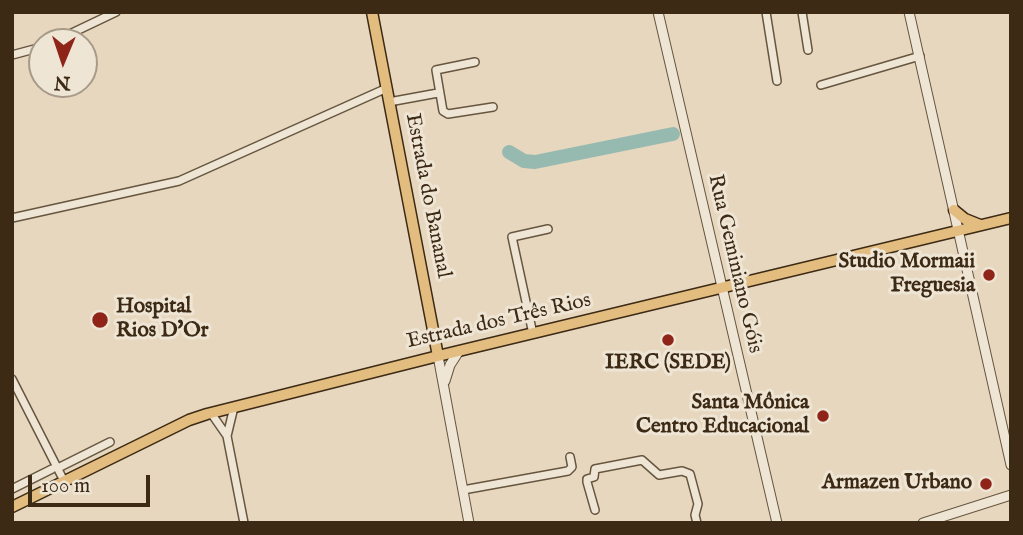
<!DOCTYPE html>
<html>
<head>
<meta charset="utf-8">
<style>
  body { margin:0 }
  #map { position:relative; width:1023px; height:535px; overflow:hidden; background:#e6d7be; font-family:"IM FELL English",serif }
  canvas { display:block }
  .frame { position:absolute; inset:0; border:14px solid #3c2a15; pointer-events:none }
  .north { position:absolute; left:28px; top:28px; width:70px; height:70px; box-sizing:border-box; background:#efe5d5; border:2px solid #a79a88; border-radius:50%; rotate:182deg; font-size:19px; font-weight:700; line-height:28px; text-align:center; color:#3c2a15 }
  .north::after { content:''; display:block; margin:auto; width:24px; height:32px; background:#8f2418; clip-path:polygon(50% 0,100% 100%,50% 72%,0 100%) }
  .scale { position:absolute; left:28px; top:475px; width:122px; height:32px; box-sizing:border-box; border:4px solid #3c2a15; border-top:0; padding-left:9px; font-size:21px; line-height:24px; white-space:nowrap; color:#3c2a15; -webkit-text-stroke:5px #efe5d5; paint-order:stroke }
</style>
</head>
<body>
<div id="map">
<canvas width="1023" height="535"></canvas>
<div class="frame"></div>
<div class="north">N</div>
<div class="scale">100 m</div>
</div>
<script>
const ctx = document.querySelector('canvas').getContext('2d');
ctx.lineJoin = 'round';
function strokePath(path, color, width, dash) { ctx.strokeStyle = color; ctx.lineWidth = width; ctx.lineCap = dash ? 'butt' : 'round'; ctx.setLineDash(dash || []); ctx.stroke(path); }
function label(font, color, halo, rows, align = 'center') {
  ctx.font = font + ' "IM FELL English",serif'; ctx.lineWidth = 6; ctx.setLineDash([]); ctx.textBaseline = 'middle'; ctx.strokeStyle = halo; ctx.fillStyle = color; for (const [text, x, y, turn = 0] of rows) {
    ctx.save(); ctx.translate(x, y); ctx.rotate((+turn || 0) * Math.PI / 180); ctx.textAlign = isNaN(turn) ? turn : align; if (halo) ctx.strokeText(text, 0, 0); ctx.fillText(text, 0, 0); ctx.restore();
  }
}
strokePath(new Path2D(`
  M 509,152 L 524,161 L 535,162 L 673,134`), '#96bab0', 14);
const minor = new Path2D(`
  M 766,12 L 777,81
  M 802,12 L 808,50
  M 53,42 L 116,12
  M 12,55 L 42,47
  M 475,62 L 436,70 L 443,111 L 448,114 L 493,107
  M 821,85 L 920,56
  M 389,102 L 438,93
  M 12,218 L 179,181 L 387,88
  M 533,334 L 512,237 L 548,229
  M 12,379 L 64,481
  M 234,407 L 227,436 L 244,523
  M 211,413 L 227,436
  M 58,468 L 110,442
  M 12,489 L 52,469
  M 463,490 L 568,471 L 572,467 L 570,457
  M 595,510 L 587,482 L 587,479 L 594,477 L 595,469 L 642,460 L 659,475 L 682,471 L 690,474 L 698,504 L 695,515 L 697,523`);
const tertiary = new Path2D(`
  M 658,12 L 777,523
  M 909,12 L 1011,465
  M 438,356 L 469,523
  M 445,381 L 450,365 L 459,351
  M 923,523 L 1011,495`);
const primary = new Path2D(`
  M 372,12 L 438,356
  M 954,210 L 965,219 L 980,225
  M 12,507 L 189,420 L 207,414 L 438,356 L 1011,218`);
strokePath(minor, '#66553f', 10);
strokePath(tertiary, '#66553f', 11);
strokePath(primary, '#3c2a15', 13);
strokePath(minor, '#efe5d5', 7);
strokePath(tertiary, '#efe5d5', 9);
strokePath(primary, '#e3bc7f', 10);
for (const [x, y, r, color] of [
  [989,275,7,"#8f2418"],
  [100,320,9,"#8f2418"],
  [668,340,7,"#8f2418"],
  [823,416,7,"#8f2418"],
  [986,484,7,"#8f2418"]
]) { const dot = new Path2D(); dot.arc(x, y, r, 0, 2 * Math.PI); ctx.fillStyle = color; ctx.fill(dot); strokePath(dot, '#efe5d5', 2.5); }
label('21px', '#3c2a15', '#efe5d5', [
  ["Estrada do Bananal",427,196,79],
  ["Rua Geminiano Góis",734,264,77],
  ["Estrada dos Três Rios",499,322,-13]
]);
label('bold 21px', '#3c2a15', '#efe5d5', [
  ["Studio Mormaii",975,263],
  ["Freguesia",975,287],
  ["Hospital",116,308,"left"],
  ["Rios D'Or",116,332,"left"],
  ["IERC (SEDE)",668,364,"center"],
  ["Santa Mônica",809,404],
  ["Centro Educacional",809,428],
  ["Armazen Urbano",972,484]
], 'right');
</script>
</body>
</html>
